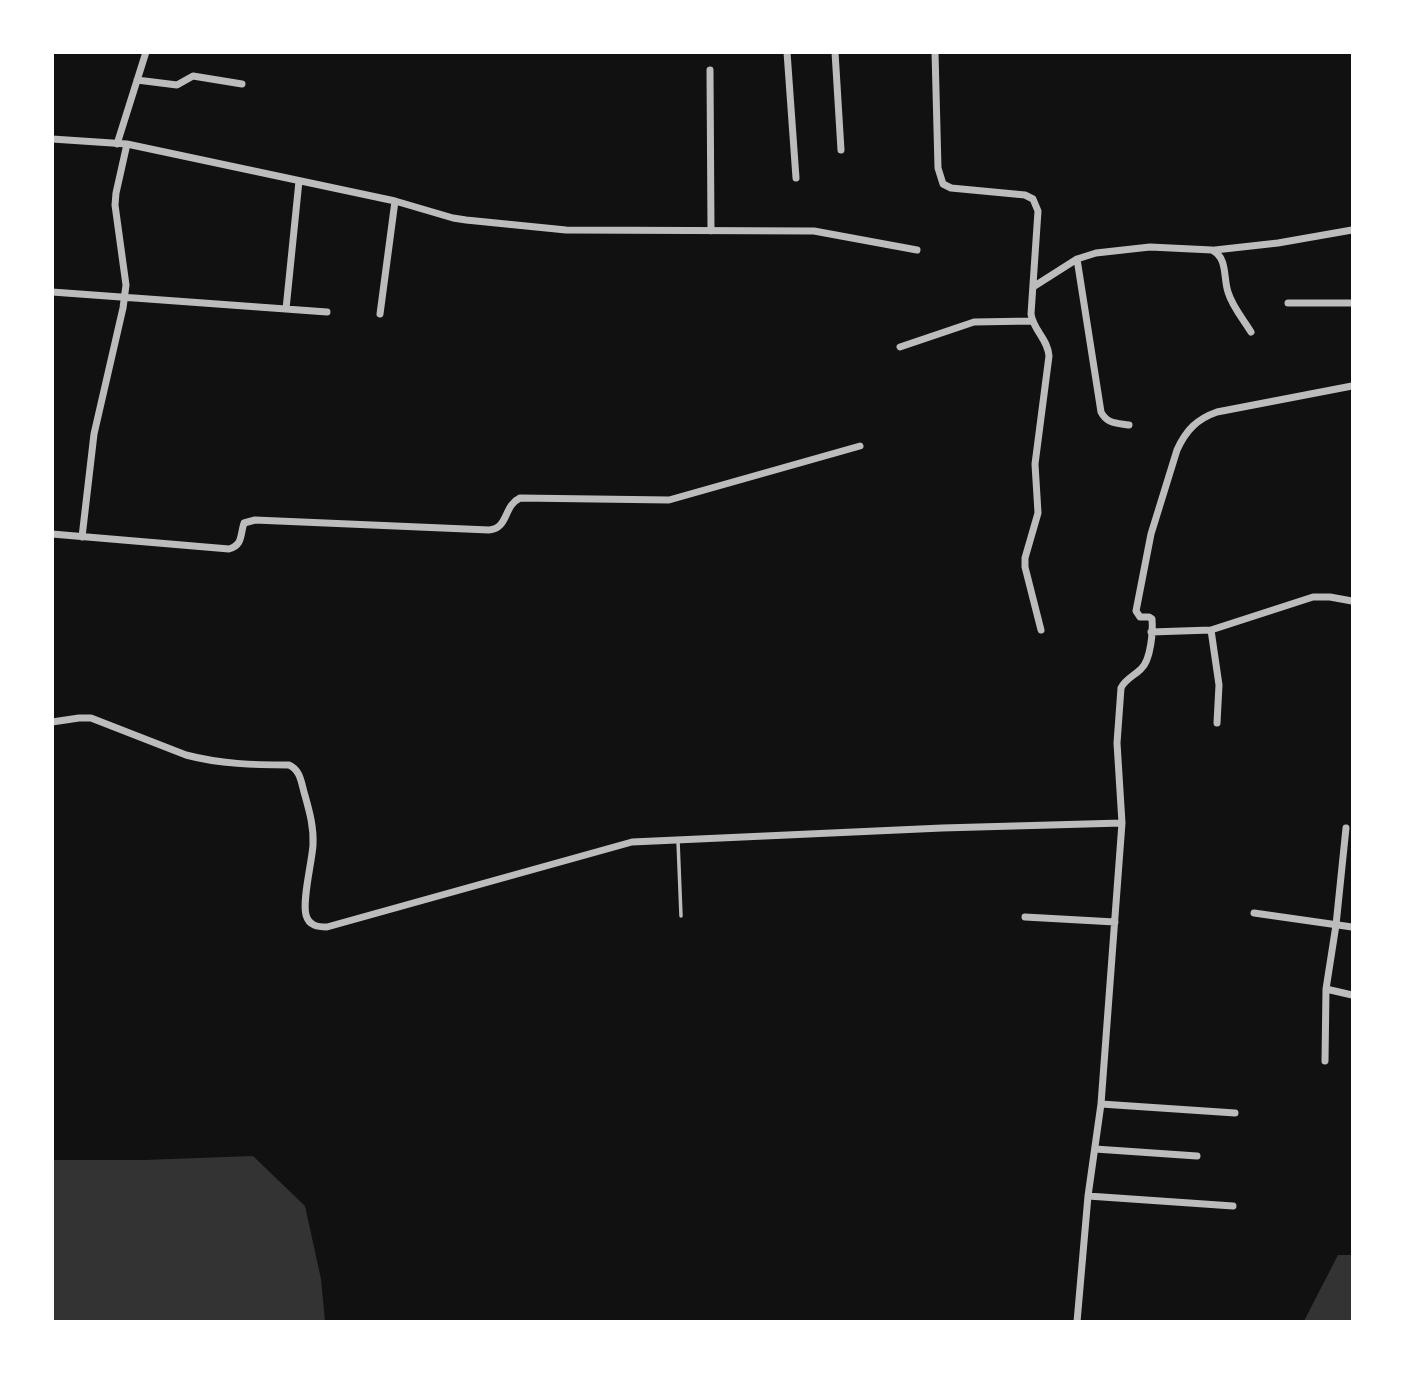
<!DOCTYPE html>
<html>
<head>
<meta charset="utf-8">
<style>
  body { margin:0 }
  #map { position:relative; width:1405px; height:1374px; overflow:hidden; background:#111; font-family:"PT Sans",sans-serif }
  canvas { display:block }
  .frame { position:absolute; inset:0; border:54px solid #fff; pointer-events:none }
</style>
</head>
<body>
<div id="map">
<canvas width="1405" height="1374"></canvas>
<div class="frame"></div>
</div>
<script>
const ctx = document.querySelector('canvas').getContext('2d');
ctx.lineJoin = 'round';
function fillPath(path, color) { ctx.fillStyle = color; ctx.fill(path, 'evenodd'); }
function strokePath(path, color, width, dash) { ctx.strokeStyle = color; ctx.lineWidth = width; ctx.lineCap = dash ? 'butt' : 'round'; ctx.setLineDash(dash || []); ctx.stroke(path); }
fillPath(new Path2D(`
  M 253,1156 L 305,1206 L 321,1279 L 325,1321 L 53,1321 L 53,1160 L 144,1160 Z
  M 1338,1255 L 1352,1255 L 1352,1321 L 1304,1321 Z`), '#333');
strokePath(new Path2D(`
  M 678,841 L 681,916`), '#bcbcbc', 3.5);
strokePath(new Path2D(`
  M 787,52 L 796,178
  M 835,52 L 841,150
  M 935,52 L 938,168 L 943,184 L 951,188 L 1025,195 L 1033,199 L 1038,211 L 1031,314 C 1033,330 1048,339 1049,356 L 1035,464 L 1038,513 L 1025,558 L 1025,567 L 1041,630
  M 710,70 L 711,231
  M 137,80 L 177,85 L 193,76 L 242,84
  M 52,139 L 127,144 L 395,201 L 453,218 L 466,220 L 566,230 L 814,231 L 917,250
  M 117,144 L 146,52
  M 1215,250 L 1278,243 L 1352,230
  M 1077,259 L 1101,412 C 1107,424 1117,423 1129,425
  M 1033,287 L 1077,259 L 1096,253 L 1150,247 L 1212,250 C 1228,258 1223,277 1228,292 C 1232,306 1243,319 1251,332
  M 52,292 L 327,312
  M 1288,303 L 1352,303
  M 286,309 L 299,181
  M 380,314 L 395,201
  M 900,347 L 974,322 L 1032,321
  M 52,534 L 229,549 C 243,545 240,535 244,523 L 255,520 L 489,530 C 509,528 503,506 520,498 L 669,500 L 860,446
  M 82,537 L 94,434 L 123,308 L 126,285 L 115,205 L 116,193 L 127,144
  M 1211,630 L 1219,685 L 1217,723
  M 1151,632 L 1211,630 L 1313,597 L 1330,597 L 1352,601
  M 52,722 L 79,718 L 91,718 L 186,755 C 220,764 254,765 289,765 C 300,770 301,781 304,792 C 309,810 314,826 313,845 C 312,862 302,900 306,915 C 309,926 318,927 327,927 L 632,842 L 942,828 L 1122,823
  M 1254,913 L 1352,927
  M 1025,917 L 1115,922
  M 1326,989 L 1352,995
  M 1325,1061 L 1326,989 L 1336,925 L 1346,828
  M 1101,1104 L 1235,1113
  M 1095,1149 L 1197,1156
  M 1088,1196 L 1233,1206
  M 1077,1322 L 1088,1196 L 1101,1104 L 1122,823 L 1117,743 L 1121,688 C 1125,679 1134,676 1141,669 C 1151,660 1153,631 1152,619 L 1149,617 L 1140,617 L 1136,611 L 1151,534 L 1177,450 C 1186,430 1197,419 1217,412 L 1352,386`), '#bcbcbc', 7);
</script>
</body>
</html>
